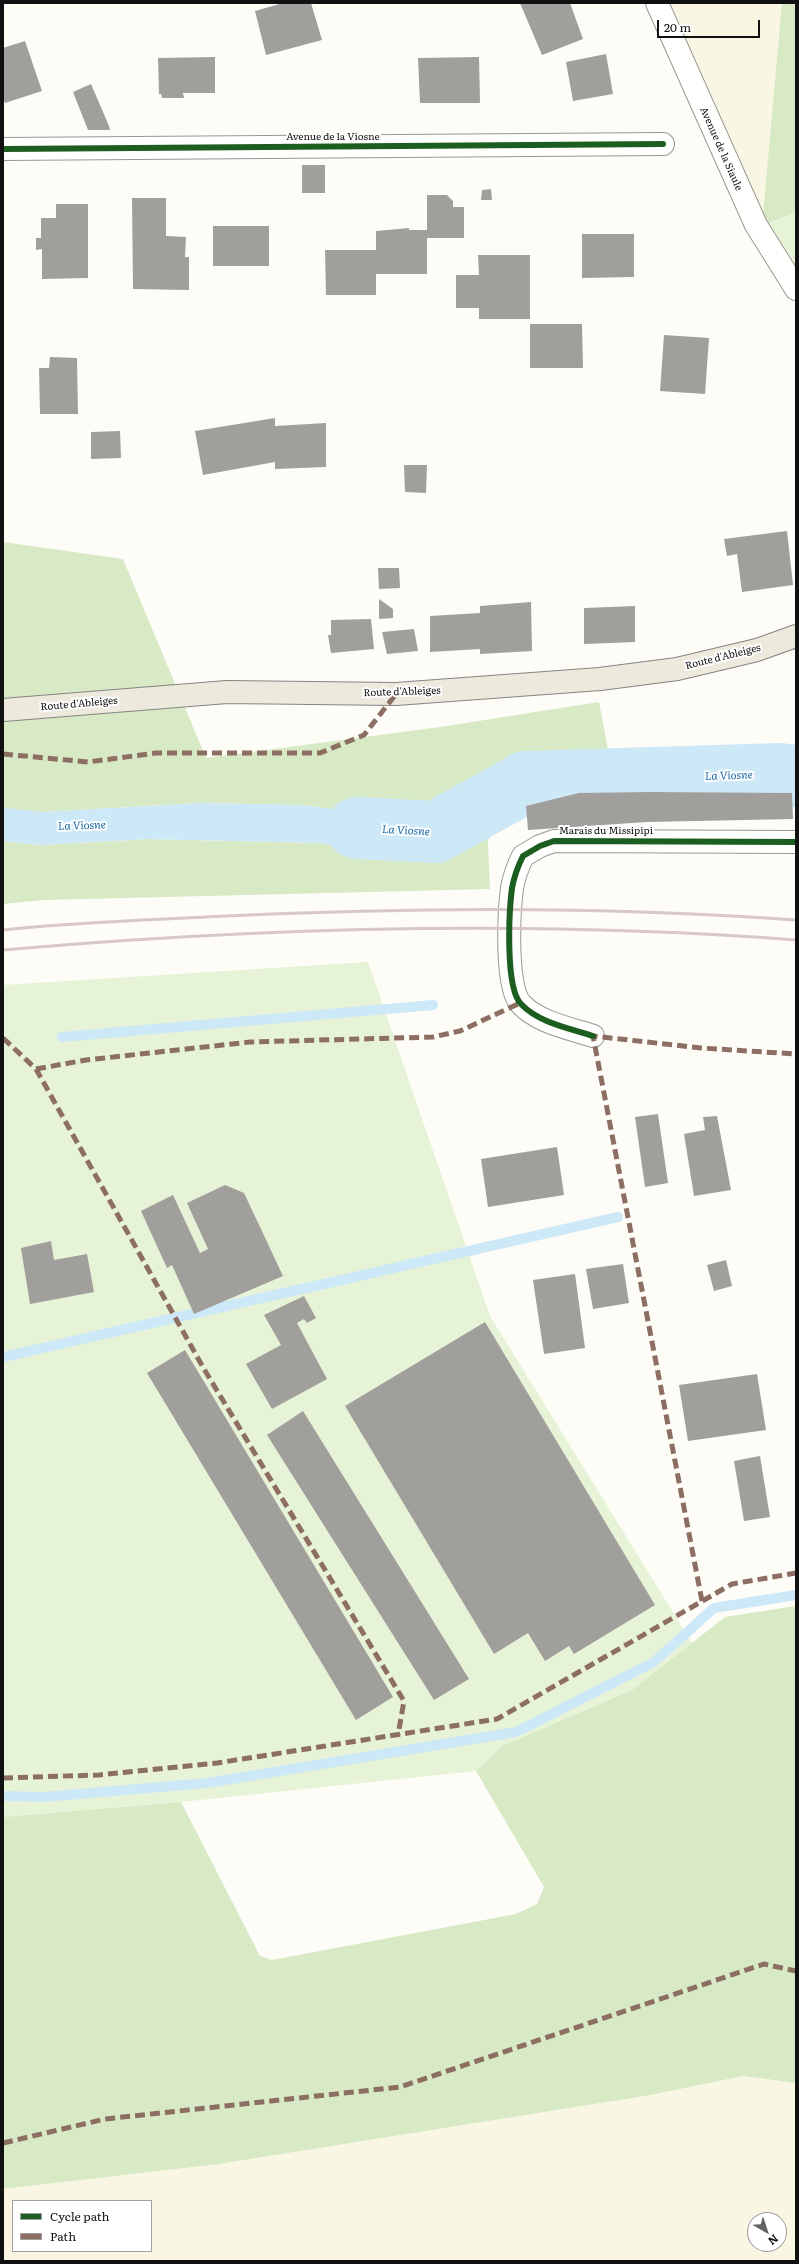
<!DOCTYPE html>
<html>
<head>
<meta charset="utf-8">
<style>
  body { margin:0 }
  #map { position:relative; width:799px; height:2264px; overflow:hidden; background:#fdfcf7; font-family:Literata,serif }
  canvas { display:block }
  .frame { position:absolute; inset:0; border:4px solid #111; pointer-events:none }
  .legend { position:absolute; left:12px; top:2200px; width:140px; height:52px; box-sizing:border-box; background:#fff; border:1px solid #a0a0a0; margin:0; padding:5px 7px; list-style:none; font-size:12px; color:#111 }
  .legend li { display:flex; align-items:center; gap:8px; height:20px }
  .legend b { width:20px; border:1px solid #a0a0a0 }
  .north { position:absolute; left:747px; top:2212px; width:40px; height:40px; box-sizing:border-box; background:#fff; border:1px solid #a0a0a0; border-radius:50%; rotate:141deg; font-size:11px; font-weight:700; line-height:16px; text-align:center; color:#111 }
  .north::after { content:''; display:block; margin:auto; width:14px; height:18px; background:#646362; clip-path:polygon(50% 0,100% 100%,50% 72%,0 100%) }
  .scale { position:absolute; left:657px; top:20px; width:103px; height:18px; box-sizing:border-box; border:2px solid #111; border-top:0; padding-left:5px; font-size:12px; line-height:14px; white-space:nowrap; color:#111; -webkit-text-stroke:3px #fff; paint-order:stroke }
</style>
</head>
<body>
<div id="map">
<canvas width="799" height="2264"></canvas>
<div class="frame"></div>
<ul class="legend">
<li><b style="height:5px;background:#1b5e20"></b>Cycle path</li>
<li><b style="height:5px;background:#8d6e63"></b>Path</li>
</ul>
<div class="north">N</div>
<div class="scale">20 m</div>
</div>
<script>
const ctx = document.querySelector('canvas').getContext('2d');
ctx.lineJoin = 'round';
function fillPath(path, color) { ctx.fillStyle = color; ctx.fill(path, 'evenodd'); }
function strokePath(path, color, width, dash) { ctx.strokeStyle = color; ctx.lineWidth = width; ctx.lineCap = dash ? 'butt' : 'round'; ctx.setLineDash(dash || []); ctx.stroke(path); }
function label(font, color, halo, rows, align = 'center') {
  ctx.font = font + ' Literata,serif'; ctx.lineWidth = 4; ctx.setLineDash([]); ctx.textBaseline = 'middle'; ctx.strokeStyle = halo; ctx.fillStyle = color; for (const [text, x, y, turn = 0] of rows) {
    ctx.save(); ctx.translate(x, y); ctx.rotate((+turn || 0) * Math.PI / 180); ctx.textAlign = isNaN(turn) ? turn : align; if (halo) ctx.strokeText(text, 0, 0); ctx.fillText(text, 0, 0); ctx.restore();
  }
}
fillPath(new Path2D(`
  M 666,3 L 796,3 L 762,226 Z
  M 743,2076 L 796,2083 L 796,2261 L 3,2261 L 3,2189 L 219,2164 L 651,2095 ZM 13,2201 L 151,2201 L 151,2251 L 13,2251 ZM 755,2220 L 779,2220 L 779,2244 L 755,2244 Z`), '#f9f7e4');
fillPath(new Path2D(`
  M 796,212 L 796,292 L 762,226 Z
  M 368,962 L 490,1316 L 692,1643 L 632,1690 L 502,1746 L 476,1771 L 181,1802 L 3,1817 L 3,985 Z`), '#e7f3d7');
fillPath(new Path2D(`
  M 782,3 L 796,3 L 796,212 L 762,226 Z
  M 3,542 L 123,559 L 206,758 L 440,727 L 599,702 L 611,766 L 506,799 L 488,841 L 490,889 L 44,900 L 3,904 L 3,841 L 40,845 L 148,839 L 321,843 L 378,854 L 434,811 L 370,814 L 302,805 L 200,803 L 43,812 L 3,808 Z
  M 796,1606 L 796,2083 L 743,2076 L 651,2095 L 219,2164 L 3,2189 L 3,1817 L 181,1802 L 260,1956 L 272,1960 L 516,1914 L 537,1904 L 544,1887 L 476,1771 L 502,1746 L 632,1690 L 725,1617 Z`), '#d8eac5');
fillPath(new Path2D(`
  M 200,803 L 302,805 L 370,814 L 435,811 L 446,846 L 438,850 L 378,854 L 321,843 L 148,839 L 40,845 L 3,841 L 3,808 L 43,812 Z`), '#cde8f7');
strokePath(new Path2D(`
  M 62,1037 L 433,1005
  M 3,1357 L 618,1217
  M 3,1796 L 44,1797 L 207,1783 L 516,1732 L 654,1662 L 714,1608 L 796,1595`), '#cde8f7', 10);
strokePath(new Path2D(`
  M 357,828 L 436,832 L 526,782 L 780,774 L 796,776`), '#cde8f7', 62);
fillPath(new Path2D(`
  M 283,3 L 311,3 L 322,40 L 266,55 L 255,11 Z
  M 520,3 L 570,3 L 583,39 L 542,55 Z
  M 25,41 L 42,91 L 5,103 L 3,98 L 3,48 Z
  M 606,54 L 613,94 L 573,101 L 566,62 Z
  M 215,57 L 215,93 L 183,93 L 184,98 L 162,98 L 161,94 L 159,94 L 158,58 Z
  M 479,57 L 480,103 L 420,103 L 418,58 Z
  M 91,84 L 109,126 L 110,130 L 88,130 L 73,92 Z
  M 302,165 L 325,165 L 325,193 L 302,193 Z
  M 491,189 L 492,200 L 481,200 L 482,190 Z
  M 427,195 L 447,195 L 453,201 L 453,207 L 464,207 L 464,238 L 427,238 L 427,274 L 376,274 L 376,295 L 326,295 L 325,250 L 376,250 L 376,231 L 409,228 L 409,230 L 427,230 Z
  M 132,198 L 166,198 L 166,236 L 186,237 L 185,257 L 189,257 L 189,290 L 133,289 Z
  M 56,204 L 88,204 L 88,278 L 42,279 L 42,249 L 36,250 L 36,238 L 41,238 L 41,218 L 56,218 Z
  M 213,226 L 269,226 L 269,266 L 213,266 Z
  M 582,234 L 634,234 L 634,277 L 582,278 Z
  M 478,255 L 530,255 L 530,319 L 479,319 L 479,308 L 456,308 L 456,275 L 479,275 Z
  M 530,324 L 582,324 L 583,368 L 530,368 Z
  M 664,335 L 709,338 L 705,394 L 660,391 Z
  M 50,357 L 77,358 L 78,414 L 40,414 L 39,368 L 49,368 Z
  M 275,418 L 275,426 L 326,423 L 326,467 L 275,469 L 275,462 L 203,475 L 195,431 Z
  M 120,431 L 121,458 L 91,459 L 91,432 Z
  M 404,465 L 427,465 L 426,493 L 405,492 Z
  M 787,531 L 793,585 L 742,592 L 737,554 L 727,556 L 724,539 Z
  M 378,568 L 399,568 L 400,588 L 379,589 Z
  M 379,599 L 393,609 L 393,618 L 379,619 Z
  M 531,602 L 532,651 L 480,654 L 480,649 L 430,652 L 430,616 L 480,613 L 480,606 Z
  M 635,606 L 635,642 L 584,644 L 584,608 Z
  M 371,619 L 374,649 L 331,653 L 328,635 L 331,635 L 331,620 Z
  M 414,629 L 418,651 L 387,654 L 382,632 Z
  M 650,792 L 792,793 L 793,819 L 647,822 L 528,830 L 526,806 L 579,793 Z
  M 658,1114 L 668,1183 L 645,1187 L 635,1117 Z
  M 717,1116 L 731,1190 L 694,1196 L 684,1134 L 705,1130 L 703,1117 Z
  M 557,1147 L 564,1195 L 488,1207 L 481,1159 Z
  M 225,1185 L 244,1193 L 283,1276 L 194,1314 L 172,1265 L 167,1268 L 141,1211 L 173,1195 L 200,1253 L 208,1249 L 187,1203 Z
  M 51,1241 L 54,1260 L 87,1254 L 94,1292 L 30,1304 L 21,1248 Z
  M 726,1260 L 732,1286 L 714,1291 L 707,1265 Z
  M 623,1264 L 629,1303 L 593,1309 L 586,1269 Z
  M 575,1274 L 585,1348 L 544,1354 L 533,1280 Z
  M 304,1296 L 316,1318 L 307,1323 L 304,1319 L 297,1323 L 327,1379 L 272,1409 L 246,1364 L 281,1345 L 264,1315 Z
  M 485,1322 L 655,1605 L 574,1654 L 569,1646 L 545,1661 L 528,1633 L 494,1654 L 345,1406 Z
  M 185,1350 L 393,1697 L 356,1720 L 147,1373 Z
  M 757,1374 L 766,1430 L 688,1441 L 679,1385 Z
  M 303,1411 L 469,1679 L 434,1700 L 267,1435 Z
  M 760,1456 L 770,1517 L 744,1521 L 734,1461 Z`), '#a19f9c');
const minor = new Path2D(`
  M 657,3 L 756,225 L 796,289
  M 3,149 L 663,144
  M 593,1036 C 569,1028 539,1023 521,1004 C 505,988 509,911 512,888 C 514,877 518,866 523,856 L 540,846 L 554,841 L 796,842`);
const major = new Path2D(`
  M 3,710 L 227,692 L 396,694 L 600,679 L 677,669 L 757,650 L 796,636`);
strokePath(minor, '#979795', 24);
strokePath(major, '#858482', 24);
strokePath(minor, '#fffffe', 22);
strokePath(major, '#ede9dc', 22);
strokePath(new Path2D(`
  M 3,930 C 77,922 152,920 226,916 C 415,907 607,906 796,920
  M 3,950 C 266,927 533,920 796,940`), '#d9c6c7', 3);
strokePath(new Path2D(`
  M 3,754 L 88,762 L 156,753 L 320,753 L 364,735 L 396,694
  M 3,1038 L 36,1069 L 204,1369 L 404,1701 L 398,1735
  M 36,1069 L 86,1060 L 250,1042 L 433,1037 L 460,1031 L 520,1003
  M 702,1601 L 593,1036 L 701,1048 L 796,1054
  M 3,1778 L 99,1775 L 217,1763 L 497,1719 L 732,1584 L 796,1573
  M 3,2143 L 105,2119 L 400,2087 L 764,1964 L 796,1971`), '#8d6e63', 5, [10, 5]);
strokePath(new Path2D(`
  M 3,149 L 663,144
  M 593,1036 C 569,1028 539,1023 521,1004 C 505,988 509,911 512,888 C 514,877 518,866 523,856 L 540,846 L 554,841 L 796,842`), '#1b5e20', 6);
label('10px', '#111', '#fff', [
  ["Avenue de la Viosne",333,137],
  ["Avenue de la Siaule",721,149,66],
  ["Route d'Ableiges",723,657,-14],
  ["Route d'Ableiges",402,692,-2],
  ["Route d'Ableiges",79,704,-5],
  ["Marais du Missipipi",606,831]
]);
label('italic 11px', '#1768a6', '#fff', [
  ["La Viosne",729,776,-2],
  ["La Viosne",82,826,-2],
  ["La Viosne",406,831,3]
]);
</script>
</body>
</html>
